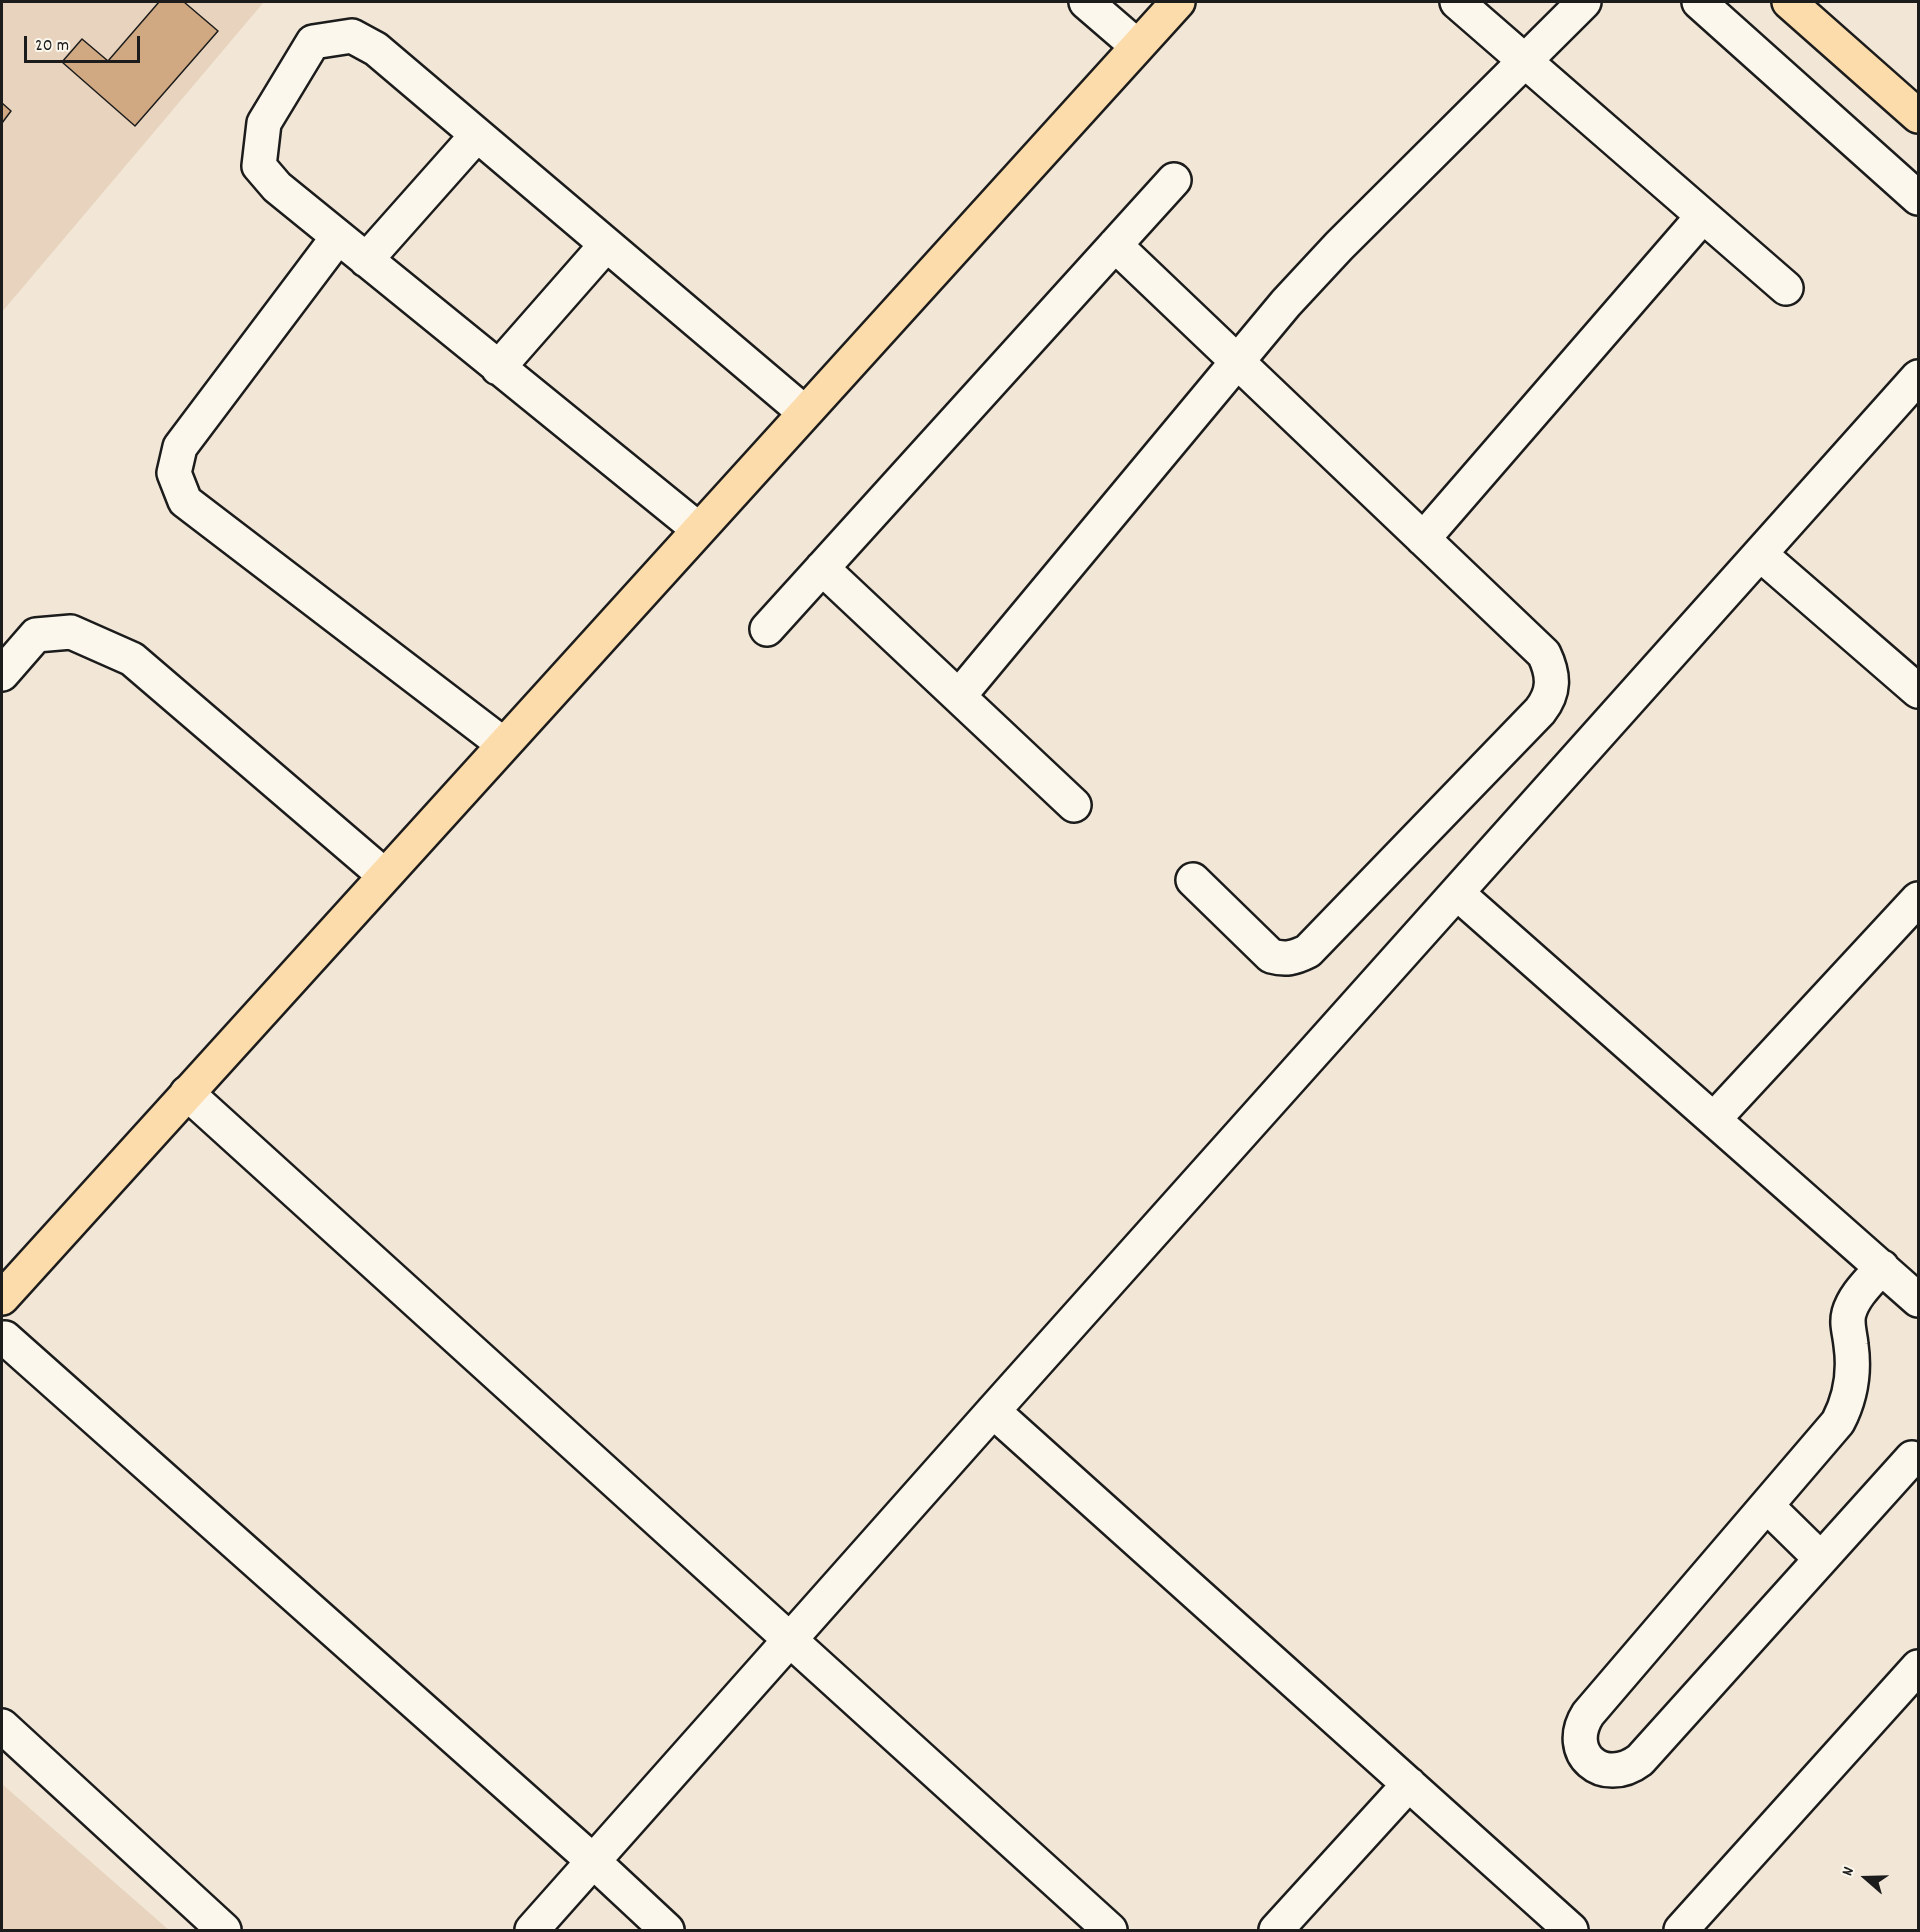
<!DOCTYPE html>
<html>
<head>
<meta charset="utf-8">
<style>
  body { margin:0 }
  #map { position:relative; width:1920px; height:1932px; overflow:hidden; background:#f2e7d7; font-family:Dekko,sans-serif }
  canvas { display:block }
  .frame { position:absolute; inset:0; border:3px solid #1c1c1c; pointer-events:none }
  .north { position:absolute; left:1836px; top:1848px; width:60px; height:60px; -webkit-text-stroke:4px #fbf7ec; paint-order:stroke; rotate:290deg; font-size:16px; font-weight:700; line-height:24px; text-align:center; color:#1c1c1c }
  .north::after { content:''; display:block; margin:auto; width:21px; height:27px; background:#1c1c1c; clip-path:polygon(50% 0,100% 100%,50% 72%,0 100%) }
  .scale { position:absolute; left:24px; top:36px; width:116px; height:27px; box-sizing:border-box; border:3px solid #1c1c1c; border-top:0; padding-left:8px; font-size:18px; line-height:21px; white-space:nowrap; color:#1c1c1c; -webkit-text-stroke:4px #fbf7ec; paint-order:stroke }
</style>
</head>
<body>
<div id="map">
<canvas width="1920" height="1932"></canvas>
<div class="frame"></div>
<div class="north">N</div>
<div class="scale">20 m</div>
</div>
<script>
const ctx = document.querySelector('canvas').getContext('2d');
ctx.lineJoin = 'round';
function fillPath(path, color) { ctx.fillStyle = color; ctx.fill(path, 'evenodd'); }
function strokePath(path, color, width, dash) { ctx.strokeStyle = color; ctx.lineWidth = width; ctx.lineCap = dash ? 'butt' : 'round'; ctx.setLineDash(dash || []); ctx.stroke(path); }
fillPath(new Path2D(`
  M 2,2 L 264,2 L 2,312 Z
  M 2,1784 L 169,1930 L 2,1930 Z`), '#e8d4be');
const building = new Path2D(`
  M 159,2 L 184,2 L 218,31 L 135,126 L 62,62 L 82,39 L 108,61 Z
  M 2,103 L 11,111 L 2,123 Z`);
fillPath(building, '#d0a982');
strokePath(building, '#1c1c1c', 1.5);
const minor = new Path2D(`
  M 1086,2 L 1137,46
  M 1457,2 L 1786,288
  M 1699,2 L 1918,198
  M 338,237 L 180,447 L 174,473 L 185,501 L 503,744
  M 1115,245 L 1544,654 C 1554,675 1555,692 1540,711 L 1308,951 C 1294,958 1286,960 1271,956 L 1193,880
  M 366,260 L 477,135
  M 498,368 L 606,245
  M 698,529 L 277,187 L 259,166 L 264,123 L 313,42 L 352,36 L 376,49 L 804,412
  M 1423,539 L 1703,216
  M 1760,554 L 1918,691
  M 822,568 L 1074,805
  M 767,629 L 1174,180
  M 2,674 L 36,635 L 71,632 L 132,659 L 384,875
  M 959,696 L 1286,303 L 1339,246 L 1584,2
  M 1457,893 L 1918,1300
  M 187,1093 L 1110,1930
  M 1714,1119 L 1918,899
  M 1882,1267 C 1870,1281 1854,1295 1849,1313 C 1846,1324 1850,1333 1851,1345 C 1855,1373 1851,1397 1838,1422 L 1588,1714 C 1563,1753 1603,1788 1640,1760 L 1912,1458
  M 5,1338 L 593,1861 L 667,1930
  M 993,1411 L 1571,1930
  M 1767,1506 L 1821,1559
  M 2,1726 L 224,1930
  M 532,1930 L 993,1411 L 1918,377
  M 1276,1930 L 1409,1784
  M 1681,1930 L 1918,1667`);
const major = new Path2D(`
  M 2,1298 L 1178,2`);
const highway = new Path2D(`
  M 1789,2 L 1918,116`);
strokePath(minor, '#1c1c1c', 38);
strokePath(major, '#1c1c1c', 38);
strokePath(highway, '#1c1c1c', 38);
strokePath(minor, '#fbf7ec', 33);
strokePath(major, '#fddcac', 33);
strokePath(highway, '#fddcac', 33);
</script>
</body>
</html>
